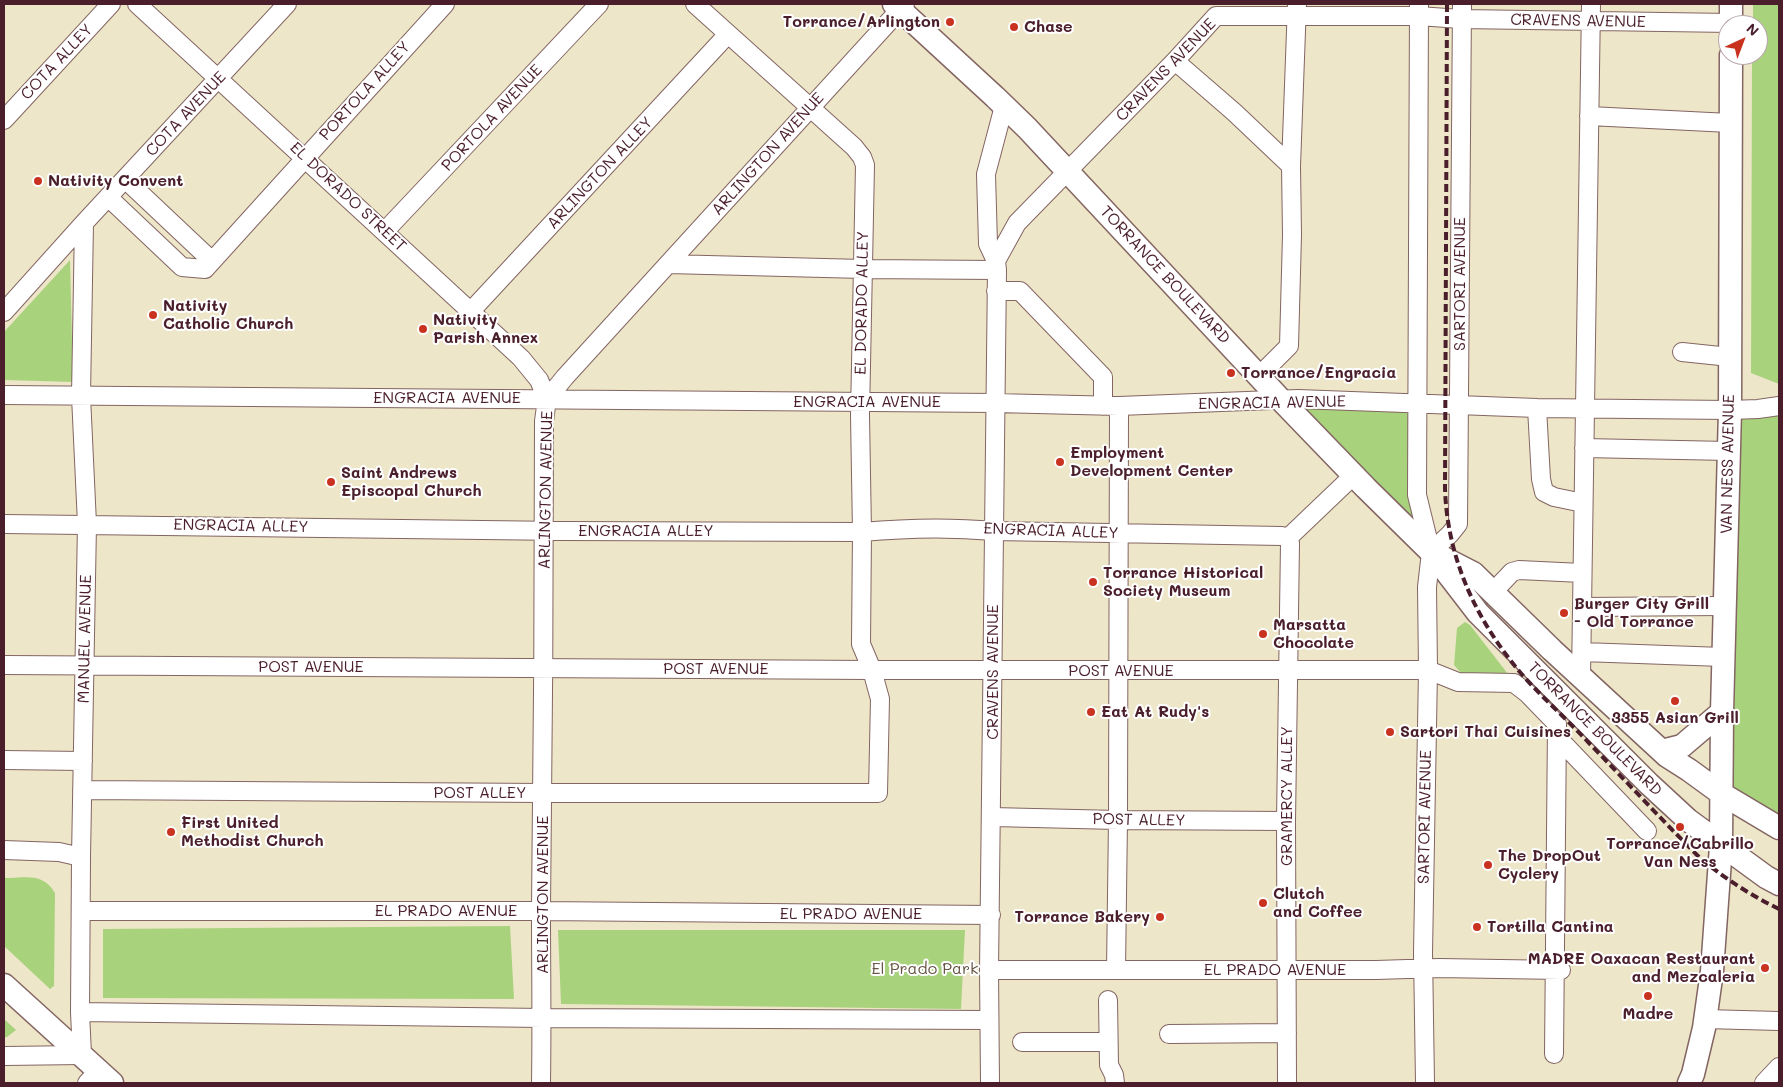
<!DOCTYPE html>
<html>
<head>
<meta charset="utf-8">
<style>
  body { margin:0 }
  #map { position:relative; width:1783px; height:1087px; overflow:hidden; background:#ede6c9; font-family:Mali,sans-serif }
  canvas { display:block }
  .frame { position:absolute; inset:0; border:5px solid #4a1f2b; pointer-events:none }
  .north { position:absolute; left:1718px; top:15px; width:50px; height:50px; box-sizing:border-box; background:#fff; border:1px solid #b7a5aa; border-radius:50%; rotate:43deg; font-size:14px; font-weight:700; line-height:20px; text-align:center; color:#4a1f2b }
  .north::after { content:''; display:block; margin:auto; width:18px; height:22px; background:#c8321e; clip-path:polygon(50% 0,100% 100%,50% 72%,0 100%) }
</style>
</head>
<body>
<div id="map">
<canvas width="1783" height="1087"></canvas>
<div class="frame"></div>
<div class="north">N</div>
</div>
<script>
const ctx = document.querySelector('canvas').getContext('2d');
ctx.lineJoin = 'round';
function fillPath(path, color) { ctx.fillStyle = color; ctx.fill(path, 'evenodd'); }
function strokePath(path, color, width, dash) { ctx.strokeStyle = color; ctx.lineWidth = width; ctx.lineCap = dash ? 'butt' : 'round'; ctx.setLineDash(dash || []); ctx.stroke(path); }
function label(font, color, halo, rows, align = 'center') {
  ctx.font = font + ' Mali,sans-serif'; ctx.lineWidth = 4; ctx.setLineDash([]); ctx.textBaseline = 'middle'; ctx.strokeStyle = halo; ctx.fillStyle = color; for (const [text, x, y, turn = 0] of rows) {
    ctx.save(); ctx.translate(x, y); ctx.rotate((+turn || 0) * Math.PI / 180); ctx.textAlign = isNaN(turn) ? turn : align; if (halo) ctx.strokeText(text, 0, 0); ctx.fillText(text, 0, 0); ctx.restore();
  }
}
fillPath(new Path2D(`
  M 1753,4 L 1779,4 L 1779,384 L 1751,373 L 1752,55 L 1758,55 L 1758,25 L 1753,25 Z
  M 70,260 L 73,382 L 4,380 L 4,332 Z
  M 1298,399 L 1418,404 L 1417,495 L 1412,533 L 1334,453 Z
  M 1779,406 L 1779,828 L 1722,794 L 1730,410 Z
  M 1465,622 L 1470,625 L 1508,674 L 1461,673 L 1454,665 L 1457,628 Z
  M 4,878 C 26,878 43,872 55,893 L 54,986 L 50,989 L 4,946 Z
  M 510,926 L 514,999 L 103,998 L 103,929 Z
  M 558,930 L 965,930 L 961,1009 L 561,1004 Z
  M 4,1019 L 16,1030 L 7,1037 L 4,1037 Z`), '#a9d27d');
const minor = new Path2D(`
  M 137,4 L 521,358 L 539,380 L 547,399
  M 1419,4 L 1417,495 L 1431,552 L 1427,587 L 1428,670 L 1423,953 L 1425,1083
  M 1175,61 L 1234,112 L 1291,166
  M 1589,116 L 1730,123
  M 4,120 L 111,4
  M 125,179 L 212,261
  M 108,197 L 182,267 L 205,269 L 445,4
  M 385,231 L 599,4
  M 996,261 L 1017,223 L 1175,61 L 1216,16 L 1418,16 L 1461,19 L 1731,23
  M 668,264 L 863,269 L 997,270
  M 996,291 L 1020,291 L 1103,377 L 1103,406
  M 471,311 L 728,34
  M 4,312 L 84,223 L 287,4
  M 1682,352 L 1730,357
  M 1259,376 L 1289,346 L 1292,235 L 1291,166 L 1297,4
  M 4,395 L 995,403 L 1119,406 L 1298,399 L 1537,408 L 1730,410 L 1758,409 L 1779,406
  M 1537,408 L 1541,479 L 1544,492 L 1554,497 L 1583,503
  M 1584,448 L 1728,451
  M 4,524 L 562,531 L 862,532 C 905,528 951,527 994,531 L 1282,536 L 1288,538
  M 1288,538 L 1354,475
  M 1431,552 L 1450,534 L 1458,524 L 1462,4
  M 1493,592 L 1512,572 L 1519,570 L 1582,573
  M 1582,607 L 1724,606
  M 1582,652 L 1723,657
  M 4,665 L 872,670 L 1428,670 L 1458,682 L 1514,683 L 1527,693 L 1557,724 L 1554,1054
  M 1581,677 L 1591,4
  M 1557,737 L 1647,831
  M 4,760 L 83,761
  M 82,790 L 544,793 L 878,793 L 880,699 L 872,670 L 861,644 L 862,532 L 860,415 L 865,165 L 862,157 L 854,147 L 695,4
  M 992,817 L 1118,820 L 1286,821
  M 4,850 L 59,852 L 81,857
  M 81,911 L 541,911 L 991,915
  M 989,970 L 1376,970 L 1439,968 L 1561,970
  M 1116,970 L 1118,820 L 1119,406
  M 1108,1000 L 1109,1065 L 1114,1075 L 1115,1083
  M 80,1012 L 543,1018 L 989,1020
  M 1705,1019 L 1779,1021
  M 1169,1034 L 1287,1033
  M 1022,1042 L 1108,1042
  M 4,1056 L 82,1055 L 80,1012 L 81,857 L 87,524 L 81,396 L 84,223
  M 87,1083 L 98,1071
  M 541,1083 C 542,1025 541,967 541,909 C 543,746 544,584 544,421 L 547,399 L 565,377 L 905,4
  M 990,1083 L 989,970 L 997,270 L 996,261 L 988,244 L 986,174 L 1004,106
  M 1287,1083 L 1286,821 L 1290,543 L 1288,538
  M 1764,1083 L 1779,1067`);
const major = new Path2D(`
  M 894,4 L 995,97 L 1027,128 L 1281,400 L 1366,488 L 1431,552 L 1478,613 L 1649,784 L 1688,820 L 1766,877 L 1779,884
  M 1731,25 L 1731,4
  M 1436,554 L 1473,573 L 1552,650 L 1667,756 L 1689,770 L 1722,794 L 1779,828
  M 1662,751 L 1682,746 L 1722,712
  M 4,985 L 112,1083
  M 1689,1083 L 1693,1074 L 1704,1028 L 1712,971 L 1721,846 L 1722,712 L 1730,410 L 1731,55`);
strokePath(minor, '#836562', 20);
strokePath(major, '#836562', 25);
strokePath(minor, '#fff', 18);
strokePath(major, '#fff', 22);
strokePath(new Path2D(`
  M 1447,4 L 1445,488 C 1447,557 1475,618 1519,671 C 1540,696 1566,718 1588,742 C 1625,780 1661,819 1699,857 C 1724,878 1750,895 1779,909`), '#4a1f2b', 4, [8, 4]);
for (const [x, y, r, color] of [
  [950,22,5,"#c8321e"],
  [1014,27,5,"#c8321e"],
  [38,181,5,"#c8321e"],
  [153,315,5,"#c8321e"],
  [423,329,5,"#c8321e"],
  [1231,373,5,"#c8321e"],
  [1060,462,5,"#c8321e"],
  [331,482,5,"#c8321e"],
  [1093,582,5,"#c8321e"],
  [1564,613,5,"#c8321e"],
  [1263,634,5,"#c8321e"],
  [1675,701,5,"#c8321e"],
  [1091,712,5,"#c8321e"],
  [1390,732,5,"#c8321e"],
  [1680,827,5,"#c8321e"],
  [171,832,5,"#c8321e"],
  [1488,865,5,"#c8321e"],
  [1263,903,5,"#c8321e"],
  [1160,917,5,"#c8321e"],
  [1477,927,5,"#c8321e"],
  [1765,968,5,"#c8321e"],
  [1648,996,5,"#c8321e"]
]) { const dot = new Path2D(); dot.arc(x, y, r, 0, 2 * Math.PI); ctx.fillStyle = color; ctx.fill(dot); strokePath(dot, '#fff', 2); }
label('16px', '#4a1f2b', '#fff', [
  ["CRAVENS AVENUE",1578,21,1],
  ["COTA ALLEY",57,62,-47],
  ["CRAVENS AVENUE",1166,70,-46],
  ["PORTOLA ALLEY",365,91,-48],
  ["COTA AVENUE",186,114,-47],
  ["PORTOLA AVENUE",492,118,-47],
  ["ARLINGTON AVENUE",768,154,-48],
  ["ARLINGTON ALLEY",600,173,-47],
  ["EL DORADO STREET",348,197,43],
  ["TORRANCE BOULEVARD",1165,275,47],
  ["SARTORI AVENUE",1460,284,-90],
  ["EL DORADO ALLEY",862,303,-89],
  ["ENGRACIA AVENUE",447,398],
  ["ENGRACIA AVENUE",867,402],
  ["ENGRACIA AVENUE",1272,403,-1],
  ["VAN NESS AVENUE",1728,464,-89],
  ["ARLINGTON AVENUE",546,490,-89],
  ["ENGRACIA ALLEY",241,526,1],
  ["ENGRACIA ALLEY",646,531],
  ["ENGRACIA ALLEY",1051,531,2],
  ["MANUEL AVENUE",85,639,-89],
  ["POST AVENUE",311,667],
  ["POST AVENUE",716,669],
  ["POST AVENUE",1121,671],
  ["CRAVENS AVENUE",993,672,-90],
  ["TORRANCE BOULEVARD",1595,729,45],
  ["POST ALLEY",480,793],
  ["GRAMERCY ALLEY",1287,796,-90],
  ["SARTORI AVENUE",1425,817,-89],
  ["POST ALLEY",1139,820,1],
  ["ARLINGTON AVENUE",543,895,-90],
  ["EL PRADO AVENUE",446,911],
  ["EL PRADO AVENUE",851,914],
  ["EL PRADO AVENUE",1275,970]
]);
label('bold 16px', '#4a1f2b', '#fff', [
  ["Torrance/Arlington",940,22,"right"],
  ["Chase",1024,27],
  ["Nativity Convent",48,181],
  ["Nativity",163,306],
  ["Catholic Church",163,324],
  ["Nativity",433,320],
  ["Parish Annex",433,338],
  ["Torrance/Engracia",1241,373],
  ["Employment",1070,453],
  ["Development Center",1070,471],
  ["Saint Andrews",341,473],
  ["Episcopal Church",341,491],
  ["Torrance Historical",1103,573],
  ["Society Museum",1103,591],
  ["Burger City Grill",1574,604],
  ["- Old Torrance",1574,622],
  ["Marsatta",1273,625],
  ["Chocolate",1273,643],
  ["Eat At Rudy's",1101,712],
  ["3355 Asian Grill",1675,718,"center"],
  ["Sartori Thai Cuisines",1400,732],
  ["First United",181,823],
  ["Methodist Church",181,841],
  ["Torrance/Cabrillo",1680,844,"center"],
  ["Van Ness",1680,862,"center"],
  ["The DropOut",1498,856],
  ["Cyclery",1498,874],
  ["Clutch",1273,894],
  ["and Coffee",1273,912],
  ["Torrance Bakery",1150,917,"right"],
  ["Tortilla Cantina",1487,927],
  ["MADRE Oaxacan Restaurant",1755,959,"right"],
  ["and Mezcaleria",1755,977,"right"],
  ["Madre",1648,1014,"center"]
], 'left');
label('16px', '#654', '#fff', [
  ["El Prado Park",925,969]
]);
</script>
</body>
</html>
